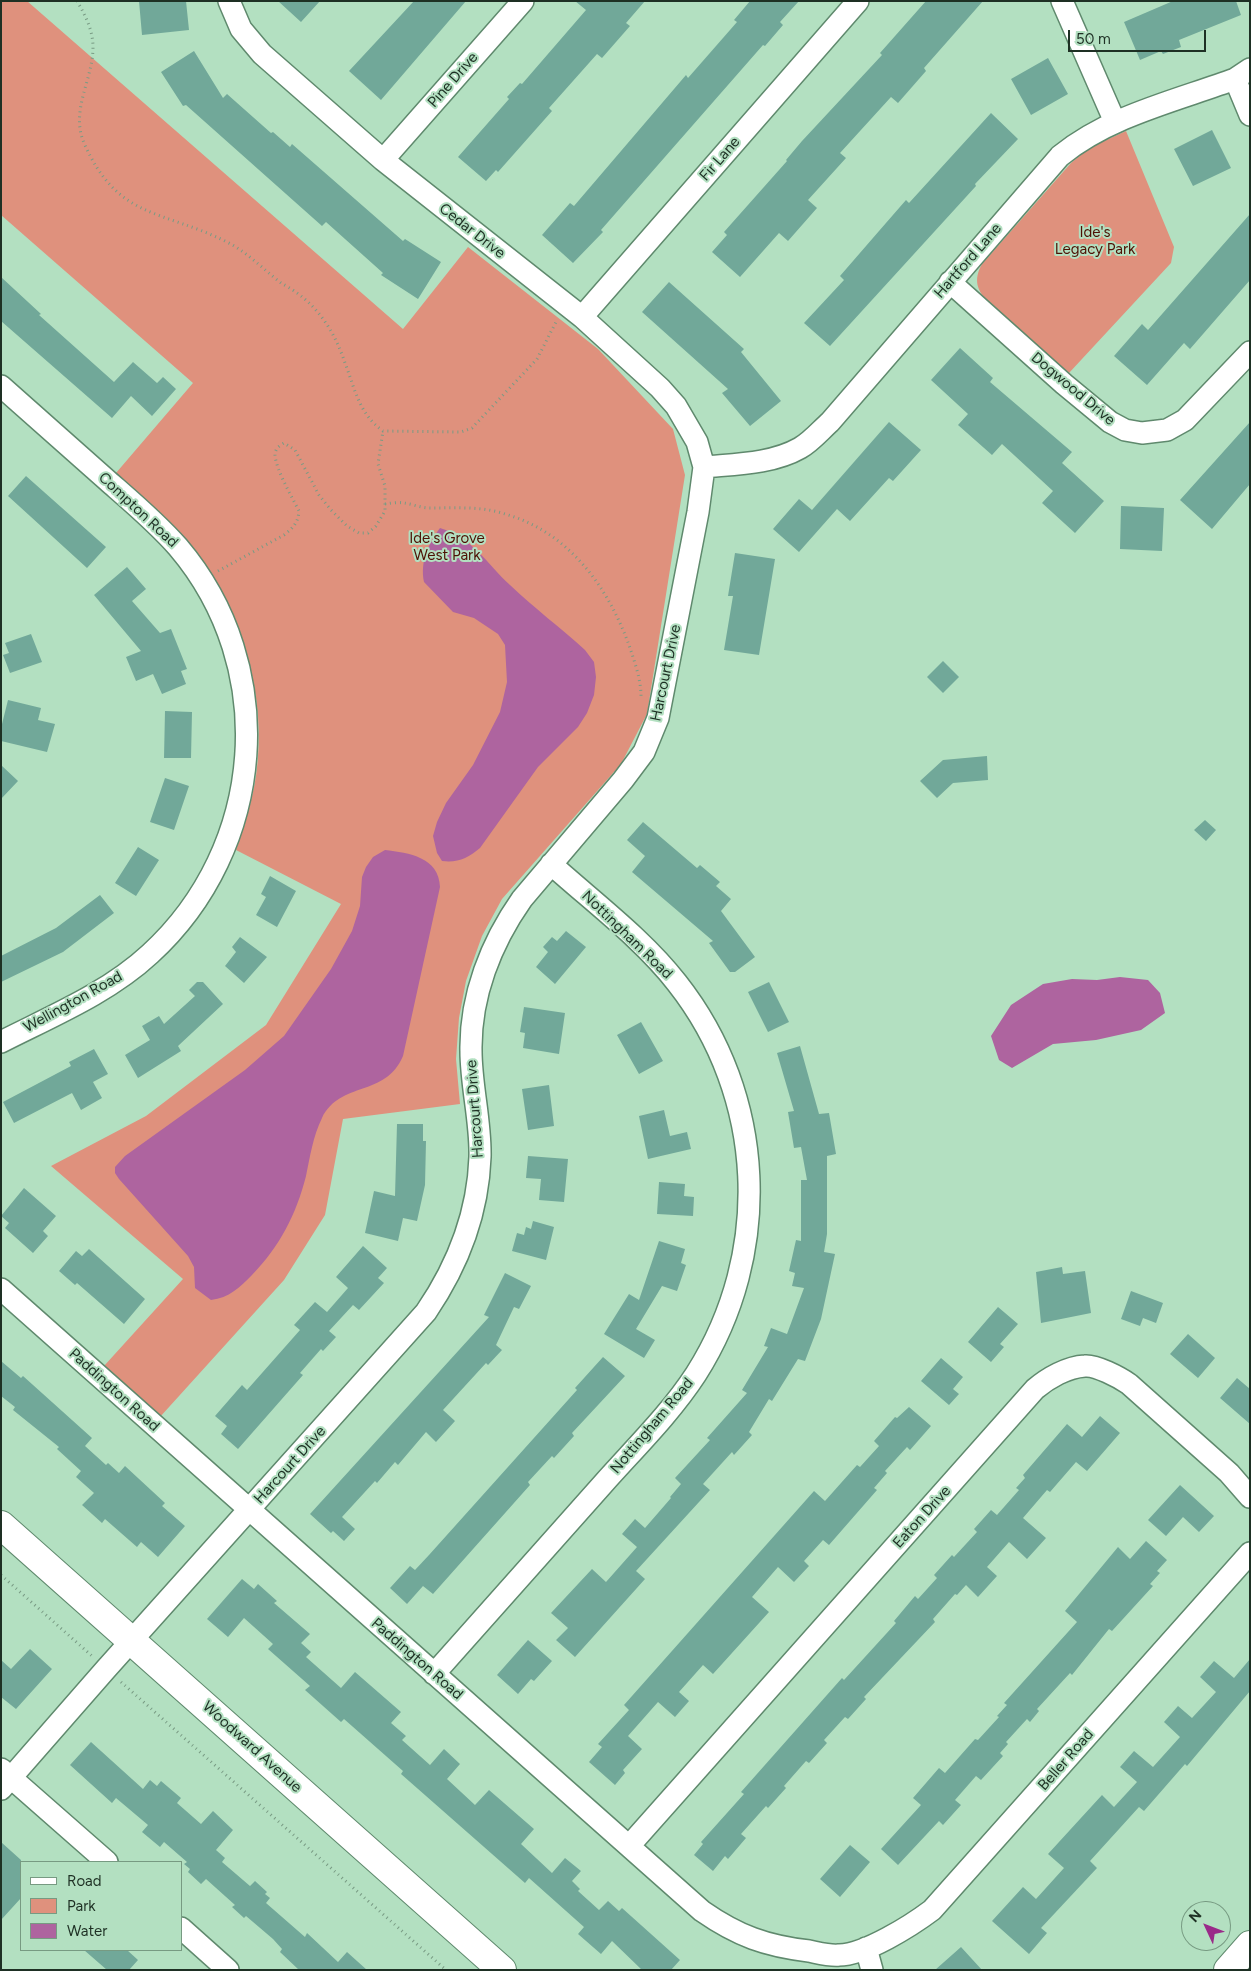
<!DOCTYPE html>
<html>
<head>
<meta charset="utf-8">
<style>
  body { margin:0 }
  #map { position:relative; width:1251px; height:1971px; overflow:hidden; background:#b3e0c1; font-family:Figtree,sans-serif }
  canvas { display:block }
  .frame { position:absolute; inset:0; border:2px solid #1e3024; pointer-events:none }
  .legend { position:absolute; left:20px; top:1861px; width:162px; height:90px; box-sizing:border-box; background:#b3e0c1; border:1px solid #779a82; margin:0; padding:6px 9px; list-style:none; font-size:15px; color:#1e3024 }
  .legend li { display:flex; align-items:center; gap:10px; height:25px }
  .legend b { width:25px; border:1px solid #779a82 }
  .north { position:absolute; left:1181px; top:1901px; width:50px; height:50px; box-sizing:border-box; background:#b3e0c1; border:1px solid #779a82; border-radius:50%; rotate:313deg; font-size:14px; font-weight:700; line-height:20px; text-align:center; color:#1e3024 }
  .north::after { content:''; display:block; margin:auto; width:18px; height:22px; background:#9a2a89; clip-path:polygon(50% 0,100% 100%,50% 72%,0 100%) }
  .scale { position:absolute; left:1068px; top:30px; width:138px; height:22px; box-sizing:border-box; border:2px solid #1e3024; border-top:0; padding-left:6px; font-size:15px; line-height:18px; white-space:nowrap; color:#1e3024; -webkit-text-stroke:4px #b3e0c1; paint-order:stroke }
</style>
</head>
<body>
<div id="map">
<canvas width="1251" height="1971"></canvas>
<div class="frame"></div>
<ul class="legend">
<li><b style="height:6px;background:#fff"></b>Road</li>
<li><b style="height:14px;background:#df917d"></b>Park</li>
<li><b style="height:14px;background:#ae649f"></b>Water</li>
</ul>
<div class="north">N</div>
<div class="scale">50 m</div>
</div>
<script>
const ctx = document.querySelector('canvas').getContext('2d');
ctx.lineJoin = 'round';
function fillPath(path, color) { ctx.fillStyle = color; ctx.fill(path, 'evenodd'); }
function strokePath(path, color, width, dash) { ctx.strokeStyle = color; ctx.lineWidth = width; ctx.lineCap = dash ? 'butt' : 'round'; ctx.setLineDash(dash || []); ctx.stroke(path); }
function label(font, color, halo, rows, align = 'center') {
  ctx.font = font + ' Figtree,sans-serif'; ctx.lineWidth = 4; ctx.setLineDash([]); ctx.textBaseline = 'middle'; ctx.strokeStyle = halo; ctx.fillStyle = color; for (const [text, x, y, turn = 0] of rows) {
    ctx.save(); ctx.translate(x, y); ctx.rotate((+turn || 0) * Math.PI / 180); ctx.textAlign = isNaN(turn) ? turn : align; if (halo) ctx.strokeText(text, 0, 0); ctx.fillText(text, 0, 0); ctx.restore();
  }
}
fillPath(new Path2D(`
  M 1,1 L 27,1 L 403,329 L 468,247 L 598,349 L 673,429 L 685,475 L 647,714 L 621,764 L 502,899 L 482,936 L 466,981 L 459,1018 L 456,1059 L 460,1104 L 343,1119 L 325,1215 L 284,1280 L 160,1417 L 104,1366 L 183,1279 L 51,1166 L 146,1116 L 266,1025 L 341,904 L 236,850 C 244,825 252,802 256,776 C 268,697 242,614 195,550 C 175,523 141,497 116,473 L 193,383 L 1,215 Z
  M 1126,131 L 1174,247 L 1171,263 L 1069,373 L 989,303 C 977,291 973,280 982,264 L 1071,163 L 1089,148 Z`), '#df917d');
fillPath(new Path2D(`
  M 440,528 C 472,537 487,564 510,585 C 534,608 561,628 585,650 L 594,662 L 596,677 L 594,695 L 587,713 L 578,727 L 538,767 L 480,848 C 468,858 458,863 442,861 L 437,853 L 433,836 L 437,822 L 446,803 L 473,765 L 500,712 L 507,682 L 505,645 L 498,634 L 474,618 L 453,612 L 424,582 C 420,562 428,544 440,528 Z
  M 385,850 C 409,853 439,857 440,887 L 403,1056 C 385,1098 341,1080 322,1118 C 313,1136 310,1157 306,1176 C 296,1215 280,1246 252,1275 C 240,1287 229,1298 211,1300 L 195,1288 L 194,1267 L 188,1256 L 119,1179 L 115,1173 L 115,1167 L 125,1156 L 245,1070 L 284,1036 L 331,969 L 352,931 L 360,906 L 362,877 L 366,867 L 373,857 Z
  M 1120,977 L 1148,980 L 1160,993 L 1165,1013 L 1141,1030 L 1096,1040 L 1053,1044 L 1012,1068 L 999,1060 L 991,1036 L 1011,1005 L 1043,984 L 1072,979 L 1097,980 Z`), '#ae649f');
fillPath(new Path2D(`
  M 139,1 L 186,1 L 189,30 L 142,35 Z
  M 278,1 L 320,1 L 301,22 Z
  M 414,1 L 466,1 L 381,100 L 349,71 Z
  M 575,1 L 645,1 L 626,23 L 630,26 L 602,58 L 597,54 L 549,108 L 552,111 L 498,172 L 496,170 L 486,181 L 458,157 L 509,99 L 507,97 L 520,83 L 522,84 L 586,10 Z
  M 750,1 L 799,1 L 780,22 L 783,25 L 765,46 L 763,45 L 601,230 L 603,232 L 573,263 L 542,235 L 570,203 L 574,206 L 686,75 L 688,78 L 737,22 L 734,20 Z
  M 926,1 L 983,1 L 924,68 L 926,71 L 898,103 L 891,97 L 840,153 L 846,158 L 808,200 L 817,208 L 788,241 L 779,233 L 740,277 L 712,252 L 727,235 L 724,232 L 787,161 L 786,160 L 802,141 L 882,55 L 880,53 Z
  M 1173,1 L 1236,1 L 1241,15 L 1179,40 L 1181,47 L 1163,54 L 1161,51 L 1140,60 L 1124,22 Z
  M 194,51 L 223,98 L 227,94 L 271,133 L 273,132 L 290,147 L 292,144 L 403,241 L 405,239 L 441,262 L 418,299 L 381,275 L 383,273 L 326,222 L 322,226 L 186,105 L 183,106 L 161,72 Z
  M 1048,58 L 1068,94 L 1031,115 L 1011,79 Z
  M 991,113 L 1018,139 L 975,184 L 976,186 L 830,346 L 804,323 L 844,280 L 840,276 L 879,231 L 906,200 L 909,203 Z
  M 1212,130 L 1231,168 L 1193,186 L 1174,149 Z
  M 1250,214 L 1250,280 L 1190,349 L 1184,343 L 1147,385 L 1114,356 L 1142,324 L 1148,330 Z
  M 1,277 L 41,314 L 39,315 L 114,382 L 133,362 L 157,383 L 163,377 L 176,389 L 152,416 L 131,396 L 112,418 L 1,321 Z
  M 669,282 L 744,349 L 741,352 L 781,401 L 750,426 L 722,393 L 728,389 L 642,312 Z
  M 960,348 L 993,378 L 990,382 L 1072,452 L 1062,463 L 1104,501 L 1075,533 L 1042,503 L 1053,491 L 1002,444 L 992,455 L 958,425 L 968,414 L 931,380 Z
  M 889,422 L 921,450 L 893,481 L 889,478 L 850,521 L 837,509 L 799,552 L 773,529 L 799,499 L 812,510 Z
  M 1250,422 L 1250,484 L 1212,529 L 1180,500 Z
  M 26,476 L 106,547 L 87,568 L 8,496 Z
  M 1121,506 L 1164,508 L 1162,551 L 1120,549 Z
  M 735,553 L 775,559 L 759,655 L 724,650 L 733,596 L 728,596 Z
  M 127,567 L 146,589 L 132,601 L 160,633 L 171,629 L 187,669 L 181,671 L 186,684 L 162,694 L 153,674 L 136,681 L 126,657 L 141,651 L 94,595 Z
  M 31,634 L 42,662 L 10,673 L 3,655 L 9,653 L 5,643 Z
  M 943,661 L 959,677 L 943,693 L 927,677 Z
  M 8,700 L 41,708 L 38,720 L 55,724 L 47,752 L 1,741 L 1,728 Z
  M 165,711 L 192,712 L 191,758 L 164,758 Z
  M 987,756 L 988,780 L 953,783 L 937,798 L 920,781 L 943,760 Z
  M 1,765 L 18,781 L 1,799 Z
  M 165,778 L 189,786 L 174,830 L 150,822 Z
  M 1205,820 L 1216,830 L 1206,841 L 1194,830 Z
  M 643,822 L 697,868 L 700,865 L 720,882 L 716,886 L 731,899 L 721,911 L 755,957 L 735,972 L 730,972 L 709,943 L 713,941 L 632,872 L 645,856 L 627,840 Z
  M 138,847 L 159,860 L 136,896 L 115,883 Z
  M 270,876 L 296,891 L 277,927 L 256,915 L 266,897 L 261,894 Z
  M 100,895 L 114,913 L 63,952 L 1,982 L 1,956 L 56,928 Z
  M 566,931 L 586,947 L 555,984 L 536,967 L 548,952 L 543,947 L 552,937 L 557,941 Z
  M 240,937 L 267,957 L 244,983 L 225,966 L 236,952 L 232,947 Z
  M 197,982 L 203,982 L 223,1004 L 178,1046 L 181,1051 L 138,1078 L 125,1055 L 150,1040 L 142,1026 L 159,1016 L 164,1024 L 195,996 L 189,990 Z
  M 769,982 L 789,1022 L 768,1032 L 748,992 Z
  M 524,1007 L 565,1013 L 559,1054 L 523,1048 L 525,1033 L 520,1032 Z
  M 641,1022 L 663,1061 L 639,1074 L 617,1035 Z
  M 800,1046 L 819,1114 L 829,1113 L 836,1154 L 827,1156 L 827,1234 L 824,1252 L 835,1254 L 821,1319 L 805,1361 L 798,1359 L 772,1401 L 769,1399 L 749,1432 L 752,1435 L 734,1455 L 732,1452 L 703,1484 L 710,1490 L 636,1571 L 645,1579 L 575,1657 L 556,1640 L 568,1628 L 551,1613 L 592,1569 L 606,1582 L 637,1547 L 622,1534 L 635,1519 L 645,1528 L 671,1498 L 670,1497 L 681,1484 L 675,1478 L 710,1440 L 707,1438 L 747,1393 L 742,1390 L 768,1347 L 764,1346 L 771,1328 L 787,1334 L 804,1288 L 792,1286 L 795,1273 L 789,1271 L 796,1240 L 801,1241 L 801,1180 L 807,1180 L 801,1147 L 794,1148 L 788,1112 L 794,1111 L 777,1053 Z
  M 94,1049 L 108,1074 L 93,1082 L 102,1098 L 81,1110 L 72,1093 L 14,1123 L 3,1102 L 71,1066 L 69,1062 Z
  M 549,1085 L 554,1126 L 528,1130 L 522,1089 Z
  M 664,1110 L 670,1136 L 687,1132 L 691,1149 L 648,1159 L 639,1116 Z
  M 397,1124 L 423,1124 L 423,1141 L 426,1141 L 425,1185 L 417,1221 L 403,1218 L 398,1241 L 365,1233 L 374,1191 L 395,1196 Z
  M 528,1156 L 568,1159 L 564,1202 L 539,1200 L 541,1179 L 526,1178 Z
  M 659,1182 L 685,1184 L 684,1196 L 694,1197 L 693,1216 L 657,1214 Z
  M 24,1188 L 56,1216 L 43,1231 L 48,1236 L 33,1253 L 5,1228 L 9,1223 L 1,1216 Z
  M 533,1221 L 554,1227 L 546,1260 L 512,1251 L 517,1233 L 524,1235 L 526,1227 L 531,1229 Z
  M 659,1241 L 685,1249 L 681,1263 L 686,1265 L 677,1291 L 662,1286 L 636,1329 L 655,1340 L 644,1358 L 604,1334 L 629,1294 L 639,1300 Z
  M 363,1246 L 387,1268 L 378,1278 L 384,1283 L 359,1310 L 353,1305 L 329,1331 L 336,1337 L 323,1351 L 321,1349 L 300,1373 L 303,1375 L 238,1449 L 221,1434 L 227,1426 L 215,1416 L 242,1385 L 247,1390 L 300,1330 L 294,1325 L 315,1302 L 327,1312 L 348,1288 L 336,1277 Z
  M 89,1249 L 145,1299 L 124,1324 L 77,1283 L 75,1285 L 59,1271 L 76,1251 L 82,1256 Z
  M 1062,1267 L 1063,1274 L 1085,1271 L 1091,1313 L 1041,1323 L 1036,1272 Z
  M 505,1273 L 531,1286 L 519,1309 L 514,1307 L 496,1345 L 502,1350 L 488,1365 L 486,1363 L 443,1410 L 455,1421 L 436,1442 L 426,1432 L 398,1465 L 395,1462 L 377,1483 L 375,1481 L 342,1517 L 355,1529 L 344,1541 L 333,1531 L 331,1533 L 310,1514 L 489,1317 L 484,1315 Z
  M 1131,1291 L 1163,1303 L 1156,1323 L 1143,1318 L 1140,1326 L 1121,1319 Z
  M 998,1307 L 1018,1324 L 1000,1344 L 1004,1347 L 991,1362 L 968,1342 Z
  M 1188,1334 L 1215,1358 L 1198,1378 L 1170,1354 Z
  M 603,1357 L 625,1376 L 572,1433 L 574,1436 L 554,1458 L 552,1456 L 528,1482 L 530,1485 L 433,1594 L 423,1586 L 407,1604 L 390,1588 L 410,1566 L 415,1570 L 429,1555 L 577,1390 L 575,1388 Z
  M 941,1358 L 963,1377 L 953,1389 L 959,1394 L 949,1405 L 921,1381 Z
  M 1,1361 L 21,1378 L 23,1376 L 92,1438 L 85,1446 L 106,1465 L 108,1463 L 119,1473 L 125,1466 L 165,1503 L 162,1506 L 185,1526 L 158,1557 L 141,1542 L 137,1547 L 105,1519 L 102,1523 L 82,1505 L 94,1493 L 76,1477 L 81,1471 L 57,1449 L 59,1447 L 13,1410 L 15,1407 L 1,1396 Z
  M 1237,1378 L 1250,1389 L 1250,1424 L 1220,1398 Z
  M 909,1407 L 931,1426 L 910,1450 L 907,1447 L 885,1471 L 887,1473 L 874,1488 L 877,1490 L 829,1545 L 823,1540 L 804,1561 L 809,1566 L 794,1582 L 778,1567 L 752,1597 L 769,1612 L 713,1674 L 703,1665 L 679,1692 L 689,1701 L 675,1717 L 658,1702 L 628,1736 L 642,1749 L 623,1770 L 625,1773 L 615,1785 L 589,1762 L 602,1747 L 598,1744 L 629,1710 L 624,1705 L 814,1491 L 825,1501 L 857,1465 L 860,1467 L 879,1446 L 874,1441 L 895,1417 L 897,1418 Z
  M 1100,1416 L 1120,1433 L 1087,1471 L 1076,1462 L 1050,1492 L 1047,1490 L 1023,1518 L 1046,1538 L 1027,1559 L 1009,1542 L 987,1567 L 997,1576 L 978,1597 L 966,1585 L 957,1595 L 955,1594 L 933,1619 L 935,1622 L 864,1697 L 866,1699 L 848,1719 L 845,1717 L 824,1740 L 827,1743 L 809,1763 L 806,1761 L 784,1786 L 786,1788 L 768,1808 L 766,1806 L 741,1834 L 746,1838 L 728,1859 L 725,1856 L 713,1871 L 694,1855 L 703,1844 L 701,1842 L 744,1794 L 741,1792 L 842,1678 L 844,1680 L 896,1623 L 894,1621 L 915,1596 L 918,1599 L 937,1578 L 934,1575 L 952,1555 L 954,1557 L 977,1532 L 974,1529 L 991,1510 L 997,1515 L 1019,1490 L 1016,1488 L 1025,1478 L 1023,1475 L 1067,1424 L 1082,1437 Z
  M 1180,1485 L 1214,1516 L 1199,1532 L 1183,1517 L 1166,1536 L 1148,1520 Z
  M 1146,1541 L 1167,1560 L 1157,1571 L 1160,1573 L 1150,1584 L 1153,1586 L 1112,1631 L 1109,1629 L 1072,1675 L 1070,1673 L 1037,1709 L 1039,1711 L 1030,1722 L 1027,1719 L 1006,1742 L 1008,1744 L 1000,1753 L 1003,1756 L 981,1780 L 976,1776 L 955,1800 L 961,1805 L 943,1825 L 939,1821 L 898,1865 L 881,1849 L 921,1805 L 913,1798 L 939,1768 L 945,1773 L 975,1739 L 978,1740 L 999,1717 L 997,1716 L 1007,1705 L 1004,1703 L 1077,1622 L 1065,1611 L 1118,1547 L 1130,1559 Z
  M 242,1579 L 254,1589 L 258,1584 L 277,1601 L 274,1603 L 310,1634 L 301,1643 L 311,1652 L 306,1657 L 341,1688 L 355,1672 L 401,1712 L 391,1723 L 406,1736 L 402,1740 L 430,1765 L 444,1749 L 460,1764 L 447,1779 L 475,1805 L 489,1790 L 534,1829 L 521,1844 L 552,1873 L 565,1858 L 581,1871 L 572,1881 L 580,1889 L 578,1891 L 599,1910 L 608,1901 L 619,1911 L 622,1908 L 680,1960 L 671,1970 L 642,1970 L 612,1941 L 601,1954 L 578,1934 L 584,1927 L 529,1878 L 525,1883 L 401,1774 L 403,1771 L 344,1719 L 341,1722 L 305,1690 L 310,1686 L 268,1649 L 273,1644 L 244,1618 L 228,1637 L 207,1619 Z
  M 528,1640 L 552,1661 L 534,1681 L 531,1679 L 518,1694 L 497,1675 Z
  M 30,1649 L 52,1669 L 16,1709 L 1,1697 L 1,1660 L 11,1669 Z
  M 1250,1659 L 1250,1691 L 1187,1766 L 1185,1764 L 1144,1811 L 1139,1807 L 1090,1861 L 1097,1868 L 1041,1928 L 1047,1933 L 1029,1954 L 992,1921 L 1023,1887 L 1036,1899 L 1064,1868 L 1048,1854 L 1102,1795 L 1114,1807 L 1137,1782 L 1120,1767 L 1134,1751 L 1153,1767 L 1180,1737 L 1164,1722 L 1178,1706 L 1192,1718 L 1216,1692 L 1200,1677 L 1214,1661 L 1234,1678 Z
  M 91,1742 L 143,1789 L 150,1780 L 157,1786 L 161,1781 L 181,1798 L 177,1803 L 201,1824 L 213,1811 L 233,1830 L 216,1850 L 225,1858 L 222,1862 L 250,1886 L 255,1881 L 267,1892 L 265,1894 L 270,1898 L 266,1903 L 305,1937 L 307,1933 L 338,1962 L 347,1952 L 367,1970 L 299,1970 L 280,1952 L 282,1949 L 273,1939 L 246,1916 L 244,1918 L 232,1907 L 235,1905 L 206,1879 L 201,1884 L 188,1872 L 190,1869 L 184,1864 L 187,1862 L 164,1842 L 160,1847 L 142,1832 L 148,1825 L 116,1798 L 112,1803 L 70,1765 Z
  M 1,1842 L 21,1860 L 21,1898 L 1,1920 Z
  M 850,1845 L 870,1862 L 840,1897 L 820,1879 Z
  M 961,1947 L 982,1970 L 935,1970 Z
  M 84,1950 L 127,1950 L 138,1960 L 129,1970 L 107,1970 Z`), '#71a899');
const minor = new Path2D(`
  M 1062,1 L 1115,122
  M 1235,79 L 1250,115
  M 383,160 L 523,1
  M 950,282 L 1064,384 L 1110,422 L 1125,430 L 1142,433 L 1167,430 L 1185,420 L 1250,352
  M 582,317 L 858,1
  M 1,386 C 37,418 73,450 108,481 C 132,502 157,523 178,547 C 280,667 266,848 150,954 C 108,993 52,1016 1,1042
  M 704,467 C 735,464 772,464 800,448 C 811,442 821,430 830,422 L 1060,156 C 1109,116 1175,101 1235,79 L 1250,69
  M 1,1289 L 702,1911 C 738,1936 766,1946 809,1951 C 819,1953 830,1956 839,1955 C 865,1955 912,1925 932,1910 L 1250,1553
  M 434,1674 C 490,1611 547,1547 603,1484 C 634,1449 670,1414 696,1374 C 773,1253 766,1096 677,983 C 643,939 592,901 551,864
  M 1,1769 L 107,1862
  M 1,1789 L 106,1669 L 426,1312 C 458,1265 478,1215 480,1157 C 481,1122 471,1086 471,1051 C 470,996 491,943 522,899 L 623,780 L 644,752 L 658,718 L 698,512 L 704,467 L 697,442 L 676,406 L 660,388 L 582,317 L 383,160 L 262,54 L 241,29 L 229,1
  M 629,1846 L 1035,1389 C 1048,1378 1067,1367 1085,1366 C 1096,1365 1119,1377 1129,1384 L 1229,1473 L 1250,1497
  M 181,1928 L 228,1970
  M 866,1948 L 872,1970`);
const secondary = new Path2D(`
  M 1,1525 L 502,1970
  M 1228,1970 L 1250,1945`);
strokePath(minor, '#5f896d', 24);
strokePath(secondary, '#5f896d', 30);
strokePath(new Path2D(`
  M 77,1 C 85,15 93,30 93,47 C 93,80 70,110 84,143 C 118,220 161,209 227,242 C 247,252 263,269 281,283 C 286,286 292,289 297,293 C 322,311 336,336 345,363 C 355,389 359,414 383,431 L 461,432 L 472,428 L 537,359 L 557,320
  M 385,504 C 391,503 398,502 404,503 C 412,504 421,508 430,508 C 455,508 481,506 505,514 C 569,532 609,588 630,648 C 635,663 641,680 641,696
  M 218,571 L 284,535 C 293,528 298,523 299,511 C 292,497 276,470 275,455 C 275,449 279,446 284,443 L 295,450 L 319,495 L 331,510 L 347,526 L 359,533 L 368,533 L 376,526 L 385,511 L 385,486 L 378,464 L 383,431
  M 1,1575 L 92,1656
  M 121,1682 L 446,1970`), '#799b84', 3, [1, 4]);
strokePath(minor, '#fff', 21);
strokePath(secondary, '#fff', 28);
label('15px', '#1e3024', '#b3e0c1', [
  ["Pine Drive",453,80,-49],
  ["Fir Lane",720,159,-49],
  ["Cedar Drive",472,231,38],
  ["Hartford Lane",968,261,-49],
  ["Dogwood Drive",1073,389,40],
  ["Compton Road",138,510,43],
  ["Harcourt Drive",666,673,-78],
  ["Nottingham Road",627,935,44],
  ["Wellington Road",73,1002,-29],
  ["Harcourt Drive",475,1109,-94],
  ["Paddington Road",114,1390,42],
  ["Nottingham Road",652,1426,-50],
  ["Harcourt Drive",290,1465,-48],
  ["Eaton Drive",922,1517,-48],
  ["Paddington Road",417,1659,41],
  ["Woodward Avenue",252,1747,42],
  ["Beller Road",1066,1760,-49]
]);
label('15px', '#4d1104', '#b3e0c1', [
  ["Ide's",1095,233],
  ["Legacy Park",1095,250],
  ["Ide's Grove",447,539],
  ["West Park",447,556]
]);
</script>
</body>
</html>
